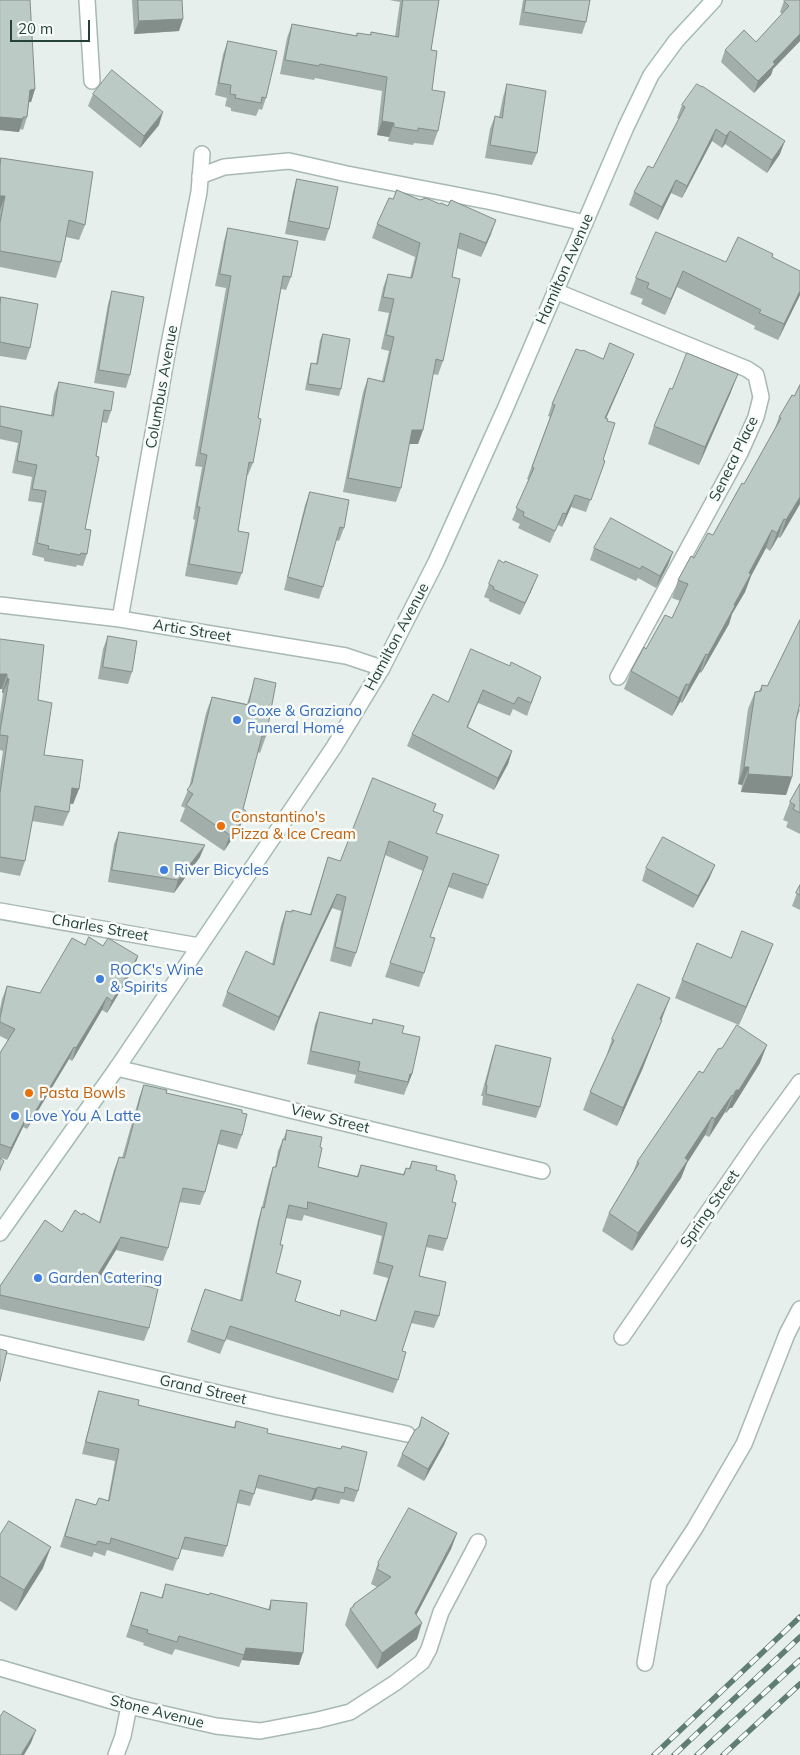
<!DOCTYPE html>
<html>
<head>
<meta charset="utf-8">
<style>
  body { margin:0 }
  #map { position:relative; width:800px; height:1755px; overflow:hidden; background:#e6efeb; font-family:Mulish,sans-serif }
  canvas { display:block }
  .scale { position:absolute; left:10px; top:20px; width:80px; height:22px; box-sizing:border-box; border:2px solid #24423a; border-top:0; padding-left:6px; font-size:15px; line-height:18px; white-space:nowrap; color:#24423a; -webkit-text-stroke:4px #f7fbf9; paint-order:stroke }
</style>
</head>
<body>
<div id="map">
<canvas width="800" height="1755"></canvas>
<div class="scale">20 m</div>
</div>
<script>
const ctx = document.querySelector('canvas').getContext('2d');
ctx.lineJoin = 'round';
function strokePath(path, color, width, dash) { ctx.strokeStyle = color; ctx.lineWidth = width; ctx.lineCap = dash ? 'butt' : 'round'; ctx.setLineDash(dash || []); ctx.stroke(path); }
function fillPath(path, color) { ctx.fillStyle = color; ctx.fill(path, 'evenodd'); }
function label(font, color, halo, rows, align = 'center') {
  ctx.font = font + ' Mulish,sans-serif'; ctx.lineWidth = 5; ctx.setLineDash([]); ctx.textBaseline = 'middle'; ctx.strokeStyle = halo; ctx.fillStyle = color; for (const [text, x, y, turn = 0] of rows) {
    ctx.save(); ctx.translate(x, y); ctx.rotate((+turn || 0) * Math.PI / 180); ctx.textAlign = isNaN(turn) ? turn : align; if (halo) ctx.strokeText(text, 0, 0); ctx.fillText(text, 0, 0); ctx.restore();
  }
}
const service = new Path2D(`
  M 200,176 L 224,167 L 289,161 L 347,174 L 492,202 L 585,223
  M 645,1663 L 659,1583 L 695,1528 L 744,1444 L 787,1334 L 800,1309
  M 318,1720 L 350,1712 L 395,1683 L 422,1662 L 429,1649 L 441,1612 L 478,1542`);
const minor = new Path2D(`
  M 87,0 L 92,81
  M 555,291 L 747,369 L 756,375 L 761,397 L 756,417 L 740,453 L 618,677
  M 0,605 L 120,619 L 346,656 L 382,668
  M 120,619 L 168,349 L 199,192 L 202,154
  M 0,911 L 199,946
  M 117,1068 L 542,1171
  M 622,1337 L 757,1141 L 800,1082
  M 0,1343 L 275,1406 L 407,1434
  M 0,1668 L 129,1706 L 216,1726 L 260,1731 L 318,1720
  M 116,1755 L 123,1736 L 129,1706`);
const secondary = new Path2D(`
  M 0,1233 L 117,1068 L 334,747 L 382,668 L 436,562 L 505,409 L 626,127 L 651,75 L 676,41 L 714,0`);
strokePath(service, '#a8b8b2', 18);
strokePath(minor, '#a8b8b2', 18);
strokePath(secondary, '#a4bbb3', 18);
strokePath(service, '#fff', 15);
strokePath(minor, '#fff', 15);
strokePath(secondary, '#fff', 15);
const rail = new Path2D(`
  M 654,1755 L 800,1617
  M 674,1755 L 800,1637
  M 697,1755 L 800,1660
  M 723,1755 L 800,1684`);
strokePath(rail, '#5f7d75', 5.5);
strokePath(rail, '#f7fbf9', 4, [11]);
fillPath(new Path2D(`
  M 0,0 L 35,89 L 31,102 L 29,102 L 27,117 L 23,130 L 20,129 L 19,132 L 0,130 Z
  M 132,0 L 182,0 L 179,31 L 134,34 Z
  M 389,0 L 439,0 L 431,50 L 432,90 L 438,131 L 433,145 L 414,143 L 413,145 L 388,141 L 389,137 L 377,135 L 382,91 L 315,78 L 314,80 L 280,74 L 287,38 L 292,24 L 356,36 L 357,33 L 370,35 L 371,32 L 395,36 L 400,2 Z
  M 523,0 L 590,0 L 586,22 L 582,34 L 519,25 Z
  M 800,0 L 800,41 L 773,69 L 771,75 L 754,93 L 721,62 L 725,50 L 756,42 L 782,14 L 780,12 L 784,1 Z
  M 228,41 L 266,98 L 262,110 L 259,109 L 256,116 L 231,111 L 231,108 L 225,106 L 227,98 L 215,95 L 223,54 Z
  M 507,84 L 537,153 L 532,165 L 485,158 L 490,129 L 495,116 L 499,117 L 503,97 Z
  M 93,94 L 159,125 L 140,148 L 88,106 Z
  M 682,105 L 780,154 L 767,173 L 725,144 L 722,148 L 712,141 L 682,198 L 671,193 L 658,220 L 629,205 L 634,192 L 653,168 L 679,119 L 677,118 Z
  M 1,158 L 85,225 L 79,240 L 66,237 L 61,262 L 56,278 L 0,267 L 0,162 Z
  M 297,179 L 329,229 L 325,241 L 285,234 L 293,192 Z
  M 393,199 L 491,234 L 481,257 L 457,248 L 452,277 L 443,361 L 438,375 L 433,374 L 423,430 L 418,444 L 409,444 L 401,488 L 396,502 L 343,492 L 363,392 L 368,378 L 382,381 L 389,351 L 381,349 L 389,313 L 378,311 L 383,288 L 388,274 L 410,278 L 415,257 L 372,238 L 377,224 Z
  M 228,228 L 291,277 L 286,290 L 281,289 L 258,418 L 253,463 L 248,475 L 247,475 L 238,531 L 242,573 L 237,585 L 185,576 L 195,520 L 193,519 L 202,467 L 195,466 L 226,288 L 215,286 L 224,241 Z
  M 772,257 L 800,295 L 778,340 L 754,329 L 755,326 L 677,287 L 665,315 L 641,304 L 643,299 L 630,294 L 636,278 L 726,262 Z
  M 112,291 L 130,375 L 126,388 L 94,383 L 108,304 Z
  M 1,297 L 30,348 L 26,360 L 0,356 L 0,301 Z
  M 323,334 L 341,389 L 339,396 L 305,390 L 309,370 L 311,363 L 316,364 L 320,340 Z
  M 634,354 L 629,366 L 606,418 L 607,421 L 603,460 L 605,461 L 586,512 L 571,507 L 562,527 L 558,525 L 550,543 L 518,528 L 520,524 L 512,520 L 529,480 L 527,479 L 550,417 L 548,416 L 552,404 L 603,359 Z
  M 59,382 L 111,411 L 107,423 L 102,422 L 96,456 L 85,529 L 87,554 L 83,566 L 77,565 L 76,567 L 44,561 L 44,558 L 32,555 L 42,503 L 28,501 L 32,477 L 12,473 L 18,443 L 0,439 L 0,406 L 51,415 L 54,394 Z
  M 672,389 L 731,392 L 699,465 L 648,444 L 654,426 Z
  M 792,395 L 800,504 L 780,538 L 778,537 L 770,551 L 766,548 L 751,576 L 745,592 L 732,614 L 729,624 L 701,673 L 700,672 L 682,703 L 680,702 L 672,716 L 624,689 L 631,671 L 646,649 L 672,618 L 680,601 L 672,598 L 678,580 L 694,558 L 713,535 L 744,484 L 774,431 L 779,417 Z
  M 310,492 L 344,528 L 339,541 L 336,540 L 323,587 L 319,599 L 284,590 L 305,505 Z
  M 594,548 L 673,552 L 668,565 L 656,588 L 638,578 L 636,581 L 590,560 Z
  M 489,584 L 533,587 L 520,615 L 489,601 L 489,599 L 484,597 Z
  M 108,636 L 132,672 L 128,684 L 98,679 L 103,649 Z
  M 0,639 L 38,700 L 44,755 L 79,789 L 73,804 L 70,803 L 69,812 L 63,826 L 32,821 L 25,861 L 20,876 L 0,872 L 0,771 L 3,751 L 0,750 L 0,714 L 3,693 L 2,693 L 2,689 L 0,689 Z
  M 510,666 L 541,677 L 527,716 L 513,709 L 510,716 L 478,703 L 468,727 L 512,751 L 508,764 L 494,790 L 407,746 L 412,734 L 448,702 Z
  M 255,678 L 266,736 L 260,753 L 257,752 L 243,809 L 246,811 L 240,827 L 224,851 L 180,821 L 185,808 L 181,806 L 189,788 L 206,713 L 212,697 L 247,704 Z
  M 762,685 L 767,686 L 800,710 L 796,720 L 792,777 L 786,795 L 741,792 L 742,785 L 738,784 L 748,709 L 755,692 L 759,691 Z
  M 800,784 L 800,834 L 786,827 L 788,822 L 783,820 L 790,802 Z
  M 434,811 L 436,833 L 499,855 L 483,899 L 448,887 L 430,937 L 424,973 L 419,987 L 385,977 L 423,871 L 385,855 L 356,953 L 351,967 L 330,961 L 341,911 L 332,908 L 274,1031 L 222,1006 L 227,992 L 272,964 L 281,925 L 286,911 L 310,914 L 328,857 L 340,861 Z
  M 119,832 L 200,857 L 174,893 L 108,882 L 114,844 Z
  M 646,868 L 710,877 L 693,908 L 642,881 Z
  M 800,885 L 800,910 L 792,906 Z
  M 773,944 L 766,962 L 739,1025 L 675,998 L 682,980 L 731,958 Z
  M 85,945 L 103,946 L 138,956 L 134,968 L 107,1013 L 102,1010 L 72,1061 L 69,1059 L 27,1129 L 23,1127 L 7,1160 L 1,1158 L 0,1173 L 0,1053 L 8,1040 L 0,1036 L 0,1009 L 2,999 L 7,986 L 40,993 Z
  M 320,1012 L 371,1024 L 373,1019 L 402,1033 L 412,1074 L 404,1095 L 354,1083 L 356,1075 L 307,1064 L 315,1024 Z
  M 663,1016 L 642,1070 L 617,1126 L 583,1110 L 590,1092 L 606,1057 L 612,1039 Z
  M 496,1045 L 540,1107 L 536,1118 L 482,1105 L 483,1096 L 481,1096 L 492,1056 Z
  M 760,1063 L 732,1108 L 730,1108 L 726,1113 L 725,1112 L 709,1137 L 705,1135 L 687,1163 L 681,1178 L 632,1251 L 602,1231 L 609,1213 L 632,1175 L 637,1162 L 703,1073 Z
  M 144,1085 L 166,1093 L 242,1113 L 242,1135 L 237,1149 L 218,1144 L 205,1192 L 200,1205 L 179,1202 L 168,1248 L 163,1261 L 116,1250 L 101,1275 L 149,1328 L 144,1341 L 0,1309 L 0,1286 L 62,1232 L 99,1222 L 114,1170 L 119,1157 L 122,1158 L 139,1098 Z
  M 287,1130 L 320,1147 L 318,1167 L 357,1176 L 361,1165 L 403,1174 L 406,1168 L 409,1168 L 412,1161 L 436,1170 L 452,1202 L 447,1239 L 443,1251 L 426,1247 L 419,1276 L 439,1316 L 434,1328 L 411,1323 L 402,1351 L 398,1380 L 393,1393 L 226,1339 L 220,1354 L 187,1342 L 201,1301 L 240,1300 L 258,1220 L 262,1207 L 269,1179 L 273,1167 L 275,1167 L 278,1151 ZM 304,1215 L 382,1236 L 373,1274 L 388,1278 L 375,1321 L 340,1316 L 295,1301 L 276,1273 L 280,1245 L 286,1218 L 302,1221 Z
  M 99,1391 L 138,1405 L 234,1427 L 236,1421 L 267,1433 L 358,1491 L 354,1502 L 341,1499 L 339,1504 L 314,1499 L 311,1501 L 256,1488 L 250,1506 L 237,1503 L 227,1546 L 223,1557 L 181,1549 L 173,1571 L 107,1550 L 105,1556 L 94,1552 L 92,1557 L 60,1547 L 76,1499 L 96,1505 L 108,1500 L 115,1461 L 82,1454 L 95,1403 Z
  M 422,1417 L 449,1433 L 444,1445 L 424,1481 L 397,1466 L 402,1454 L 418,1428 Z
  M 457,1533 L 451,1549 L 416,1615 L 417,1639 L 377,1669 L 345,1625 L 350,1609 L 352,1607 L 354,1604 L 377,1587 L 371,1584 L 378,1563 Z
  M 0,1535 L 43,1568 L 16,1611 L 0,1601 Z
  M 166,1584 L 268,1610 L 271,1600 L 299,1665 L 242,1660 L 239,1667 L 175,1649 L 172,1655 L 143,1645 L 144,1643 L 126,1637 L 141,1592 L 161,1598 Z`), '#a1aea9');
fillPath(new Path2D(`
  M 183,19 L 179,31 L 134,34 L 139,21 Z
  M 800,34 L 800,41 L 773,69 L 771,75 L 754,93 L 758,81 L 773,62 Z
  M 35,89 L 31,102 L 25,103 L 30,90 Z
  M 163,112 L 159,125 L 140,148 L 144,136 Z
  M 0,117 L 23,119 L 19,132 L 0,130 Z
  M 382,121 L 394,123 L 389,137 L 377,135 Z
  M 716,129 L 712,141 L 682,198 L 687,186 Z
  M 730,131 L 725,144 L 722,148 L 726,136 Z
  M 785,141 L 780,154 L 767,173 L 772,160 Z
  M 676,180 L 671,193 L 658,220 L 662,207 Z
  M 0,196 L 5,196 L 0,210 Z
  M 496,220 L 491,234 L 481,257 L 486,243 Z
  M 683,271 L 677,287 L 665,315 L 671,299 Z
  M 800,291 L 800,295 L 778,340 L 784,324 Z
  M 634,354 L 629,366 L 601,430 L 605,418 Z
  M 738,374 L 731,392 L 699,465 L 705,447 Z
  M 412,430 L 423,430 L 418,444 L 407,444 Z
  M 575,495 L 571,507 L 562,527 L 566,514 Z
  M 800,497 L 800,504 L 780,538 L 786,520 Z
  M 784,519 L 778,537 L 770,551 L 777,533 Z
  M 772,530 L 766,548 L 751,576 L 745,592 L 732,614 L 729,624 L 701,673 L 708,655 L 749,573 Z
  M 673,552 L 668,565 L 656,588 L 660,576 Z
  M 538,575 L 533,587 L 520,615 L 525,603 Z
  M 706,654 L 700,672 L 682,703 L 689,685 Z
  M 0,674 L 7,674 L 2,689 L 0,689 Z
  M 7,678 L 9,679 L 3,693 L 2,693 Z
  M 686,684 L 680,702 L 672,716 L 679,698 Z
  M 483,690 L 478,703 L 462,739 L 467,727 Z
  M 512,751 L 508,764 L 494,790 L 498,778 Z
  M 744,767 L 749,767 L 742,785 L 738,784 Z
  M 748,774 L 792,777 L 786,795 L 741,792 Z
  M 72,788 L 79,789 L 73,804 L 67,803 Z
  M 246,811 L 240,827 L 224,851 L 230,835 Z
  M 205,845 L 200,857 L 174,893 L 178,880 Z
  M 715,865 L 710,877 L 693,908 L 698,896 Z
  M 337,894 L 332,908 L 274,1031 L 279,1017 Z
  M 773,944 L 766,962 L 739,1025 L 746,1007 Z
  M 138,956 L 134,968 L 107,1013 L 112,1001 Z
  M 107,997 L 102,1010 L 72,1061 L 76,1048 Z
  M 670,998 L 663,1016 L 653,1037 L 660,1019 Z
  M 662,1020 L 642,1070 L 617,1126 L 623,1108 Z
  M 767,1045 L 760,1063 L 732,1108 L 730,1108 L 726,1113 L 733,1096 Z
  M 74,1047 L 69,1059 L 27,1129 L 32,1117 Z
  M 410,1074 L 412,1074 L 407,1087 L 408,1082 Z
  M 732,1095 L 725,1112 L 709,1137 L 715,1119 Z
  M 28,1114 L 23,1127 L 7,1160 L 11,1148 Z
  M 712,1117 L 705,1135 L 687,1163 L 681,1178 L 632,1251 L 638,1233 L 685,1158 Z
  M 121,1237 L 116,1250 L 93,1288 L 98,1274 Z
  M 449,1433 L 444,1445 L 424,1481 L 428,1469 Z
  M 318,1487 L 314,1499 L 311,1501 L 315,1489 Z
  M 457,1533 L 451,1549 L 409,1629 L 415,1613 Z
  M 51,1547 L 43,1568 L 16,1611 L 24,1590 Z
  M 422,1623 L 417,1639 L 377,1669 L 382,1653 Z
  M 246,1648 L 303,1653 L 299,1665 L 242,1660 Z
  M 36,1730 L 31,1743 L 24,1755 L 21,1755 Z`), '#838d89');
const building = new Path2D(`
  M 0,0 L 30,0 L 35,89 L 30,90 L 27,117 L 23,117 L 23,119 L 0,117 Z
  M 138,0 L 182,0 L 183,19 L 139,21 Z
  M 403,0 L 439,0 L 431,50 L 437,51 L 432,90 L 445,92 L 438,131 L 418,128 L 418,131 L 394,127 L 394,123 L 382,121 L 387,77 L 320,64 L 319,66 L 285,60 L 292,24 L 357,36 L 357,33 L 371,35 L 371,32 L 398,37 Z
  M 526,0 L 590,0 L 586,22 L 524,12 Z
  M 785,0 L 800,0 L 800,34 L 773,62 L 775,64 L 758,81 L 725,50 L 744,30 L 756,42 L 789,6 L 784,1 Z
  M 228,41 L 277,51 L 266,98 L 262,97 L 261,103 L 235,98 L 236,95 L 230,94 L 231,85 L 219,83 Z
  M 112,70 L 163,112 L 144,136 L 93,94 Z
  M 507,84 L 546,91 L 537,153 L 490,145 L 495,116 L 502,118 Z
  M 697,84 L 702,87 L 702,86 L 785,141 L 772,160 L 730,131 L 726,136 L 716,129 L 687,186 L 676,180 L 662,207 L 634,192 L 648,166 L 653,168 L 685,107 L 682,105 Z
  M 1,158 L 93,172 L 85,225 L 69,220 L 61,262 L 0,251 L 0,223 L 5,196 L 0,196 L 0,167 Z
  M 297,179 L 338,187 L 329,229 L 289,221 Z
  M 397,190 L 420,200 L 426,198 L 440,204 L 441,203 L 448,206 L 451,200 L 496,220 L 486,243 L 460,233 L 452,277 L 460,279 L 443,361 L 436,359 L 423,430 L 412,430 L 401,488 L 348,478 L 368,378 L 384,382 L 394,337 L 386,335 L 394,299 L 383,297 L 388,274 L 412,278 L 420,243 L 377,224 L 389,198 L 393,199 Z
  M 228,228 L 298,241 L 291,277 L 283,276 L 258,418 L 261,419 L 253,463 L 249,462 L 238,531 L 249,533 L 242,573 L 189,564 L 200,507 L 197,507 L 207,455 L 200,453 L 231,276 L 220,274 Z
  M 656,232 L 726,262 L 738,237 L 773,254 L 772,257 L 800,271 L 800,291 L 784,324 L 759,313 L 761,310 L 683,271 L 671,299 L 647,288 L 649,283 L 636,278 Z
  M 112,291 L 144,297 L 130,375 L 99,370 Z
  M 1,297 L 38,304 L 30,348 L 0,342 L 0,305 Z
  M 323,334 L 350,339 L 341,389 L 308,384 L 311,363 L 317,364 Z
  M 610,343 L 634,354 L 605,418 L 608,419 L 607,421 L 615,423 L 603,460 L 605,461 L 591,500 L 575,495 L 566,514 L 563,513 L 555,531 L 523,516 L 524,512 L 516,508 L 534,468 L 532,467 L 555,405 L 552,404 L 576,349 L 582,351 L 583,350 L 603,359 Z
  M 687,353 L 738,374 L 705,447 L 654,426 L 670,388 L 672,389 Z
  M 59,382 L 114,392 L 111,411 L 104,410 L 96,456 L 99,457 L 85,529 L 91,530 L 87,554 L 81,553 L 80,555 L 48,549 L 49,546 L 37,543 L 46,491 L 32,489 L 37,465 L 17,461 L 22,431 L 0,426 L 0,406 L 53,416 Z
  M 800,385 L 800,497 L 786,520 L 784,519 L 777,533 L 772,530 L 749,573 L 751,574 L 734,605 L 735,606 L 708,655 L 706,654 L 689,685 L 686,684 L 679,698 L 631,671 L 644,647 L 646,649 L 665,615 L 672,618 L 688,584 L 678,580 L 691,556 L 694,558 L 708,533 L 713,535 L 742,483 L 744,484 L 781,418 L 779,417 L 792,395 L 794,396 Z
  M 310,492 L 349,500 L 344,528 L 340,527 L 323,587 L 288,577 Z
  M 611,518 L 673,552 L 660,576 L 642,566 L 640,569 L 594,548 Z
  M 499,560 L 504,563 L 505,561 L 538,575 L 525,603 L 493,589 L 494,587 L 489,584 Z
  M 800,620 L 800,703 L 796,720 L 792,777 L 748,774 L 749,767 L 744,767 L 755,692 L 761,691 L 762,685 L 767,686 Z
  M 108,636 L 137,641 L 132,672 L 103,667 Z
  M 0,639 L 44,645 L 38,700 L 52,703 L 44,755 L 83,760 L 79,789 L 72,788 L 69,812 L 35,806 L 25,861 L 0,857 L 0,793 L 8,736 L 0,735 L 0,731 L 9,679 L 7,678 L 7,674 L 0,674 Z
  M 471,649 L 510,666 L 511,662 L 541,677 L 531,703 L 518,697 L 514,704 L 483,690 L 467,727 L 512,751 L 498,778 L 412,734 L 433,694 L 448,702 Z
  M 255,678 L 276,683 L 266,736 L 262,736 L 243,809 L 246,811 L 230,835 L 186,805 L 193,794 L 187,790 L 192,783 L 212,697 L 248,705 Z
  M 373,778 L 436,804 L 433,811 L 443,815 L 436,833 L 499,855 L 488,885 L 453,873 L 430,937 L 435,938 L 424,973 L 390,963 L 428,857 L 389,841 L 356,953 L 335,947 L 346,897 L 337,894 L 279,1017 L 227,992 L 246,951 L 274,965 L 286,911 L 292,912 L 292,910 L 311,915 L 328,857 L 340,861 Z
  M 800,784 L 800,813 L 793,809 L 795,805 L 790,802 Z
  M 119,832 L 205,845 L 178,880 L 112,870 Z
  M 663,837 L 715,865 L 698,896 L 646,868 Z
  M 800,885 L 800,895 L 796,893 Z
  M 742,931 L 773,944 L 746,1007 L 682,980 L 697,943 L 731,958 Z
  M 89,937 L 103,946 L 108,938 L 138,956 L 112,1001 L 107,997 L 76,1048 L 74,1047 L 32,1117 L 28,1114 L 11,1148 L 0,1144 L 0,1053 L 15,1029 L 0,1022 L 0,1018 L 7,986 L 40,993 L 72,938 L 85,945 Z
  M 638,984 L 670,998 L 660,1019 L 662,1020 L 648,1052 L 623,1108 L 590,1092 L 614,1040 L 612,1039 Z
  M 320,1012 L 372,1024 L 373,1019 L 404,1026 L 402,1033 L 420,1037 L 412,1074 L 410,1074 L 408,1082 L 358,1071 L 360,1062 L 311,1051 Z
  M 737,1025 L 767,1045 L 739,1090 L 736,1090 L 733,1096 L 732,1095 L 715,1119 L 712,1117 L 685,1158 L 688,1160 L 638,1233 L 609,1213 L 639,1163 L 637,1162 L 699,1071 L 703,1073 L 718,1049 L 722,1048 Z
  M 496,1045 L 551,1058 L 540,1107 L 486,1094 L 487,1085 L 486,1085 Z
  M 144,1085 L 167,1090 L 166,1093 L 242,1110 L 242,1113 L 247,1114 L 242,1135 L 221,1130 L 205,1192 L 183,1188 L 168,1248 L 121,1237 L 98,1274 L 158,1289 L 149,1328 L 0,1295 L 0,1286 L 45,1220 L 62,1232 L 75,1210 L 82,1215 L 83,1213 L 100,1223 L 119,1157 L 124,1158 Z
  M 287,1130 L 322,1137 L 320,1147 L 322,1148 L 318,1167 L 358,1177 L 361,1165 L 404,1175 L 406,1168 L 410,1169 L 412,1161 L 437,1166 L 436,1170 L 455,1175 L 455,1180 L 457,1181 L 452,1202 L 456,1203 L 447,1239 L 429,1235 L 419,1276 L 446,1282 L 439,1316 L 415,1311 L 402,1351 L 406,1352 L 398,1380 L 230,1326 L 225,1341 L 191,1330 L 205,1289 L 242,1301 L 262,1207 L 264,1208 L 273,1167 L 276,1167 L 283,1139 L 285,1140 ZM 308,1202 L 387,1223 L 378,1262 L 393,1266 L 376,1321 L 341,1310 L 340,1316 L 295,1301 L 301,1281 L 276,1273 L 283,1245 L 280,1245 L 289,1205 L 307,1209 Z
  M 0,1158 L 4,1161 L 0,1170 Z
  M 0,1349 L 7,1351 L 0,1381 Z
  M 99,1391 L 139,1400 L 138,1405 L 235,1428 L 236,1421 L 268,1429 L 267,1433 L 341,1449 L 342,1446 L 367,1452 L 358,1491 L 345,1487 L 344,1493 L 318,1487 L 315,1489 L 259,1475 L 254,1494 L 240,1490 L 227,1546 L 185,1537 L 178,1559 L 111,1538 L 110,1544 L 98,1541 L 96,1545 L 65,1536 L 76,1499 L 96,1505 L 99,1498 L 109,1501 L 119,1449 L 86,1442 Z
  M 422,1417 L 449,1433 L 428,1469 L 402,1454 L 415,1430 L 419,1427 Z
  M 409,1508 L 457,1533 L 415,1613 L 422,1623 L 382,1653 L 350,1609 L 354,1606 L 354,1604 L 391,1577 L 377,1569 L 379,1564 L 378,1563 Z
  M 9,1521 L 51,1547 L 24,1590 L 0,1576 L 0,1535 Z
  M 166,1584 L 209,1595 L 210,1593 L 270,1610 L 271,1600 L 307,1603 L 303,1653 L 246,1648 L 244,1655 L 179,1636 L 177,1642 L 147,1633 L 148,1630 L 131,1625 L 141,1592 L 162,1598 Z
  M 4,1711 L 36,1730 L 21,1755 L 0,1755 L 0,1717 Z`);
fillPath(building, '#bbcac4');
strokePath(building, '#838d89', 1);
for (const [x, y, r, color] of [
  [237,720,5,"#3f7fe0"],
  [221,826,5,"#e8710a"],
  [164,870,5,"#3f7fe0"],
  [100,979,5,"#3f7fe0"],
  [29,1093,5,"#e8710a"],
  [15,1116,5,"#3f7fe0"],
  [38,1278,5,"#3f7fe0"]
]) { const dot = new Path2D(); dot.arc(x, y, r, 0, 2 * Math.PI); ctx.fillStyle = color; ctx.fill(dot); strokePath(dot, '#f7fbf9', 2); }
label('15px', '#24423a', '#f7fbf9', [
  ["Hamilton Avenue",565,269,-66],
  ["Columbus Avenue",162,387,-80],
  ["Seneca Place",734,459,-64],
  ["Artic Street",192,631,9],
  ["Hamilton Avenue",397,637,-62],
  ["Charles Street",100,928,10],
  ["View Street",330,1119,14],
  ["Spring Street",710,1209,-55],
  ["Grand Street",203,1390,13],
  ["Stone Avenue",157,1712,14]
]);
label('15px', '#366cbe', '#f7fbf9', [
  ["Coxe & Graziano",247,711],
  ["Funeral Home",247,728],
  ["River Bicycles",174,870],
  ["ROCK's Wine",110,970],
  ["& Spirits",110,987],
  ["Love You A Latte",25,1116],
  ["Garden Catering",48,1278]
], 'left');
label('15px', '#c56008', '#f7fbf9', [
  ["Constantino's",231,817],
  ["Pizza & Ice Cream",231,834],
  ["Pasta Bowls",39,1093]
], 'left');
</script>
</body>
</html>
